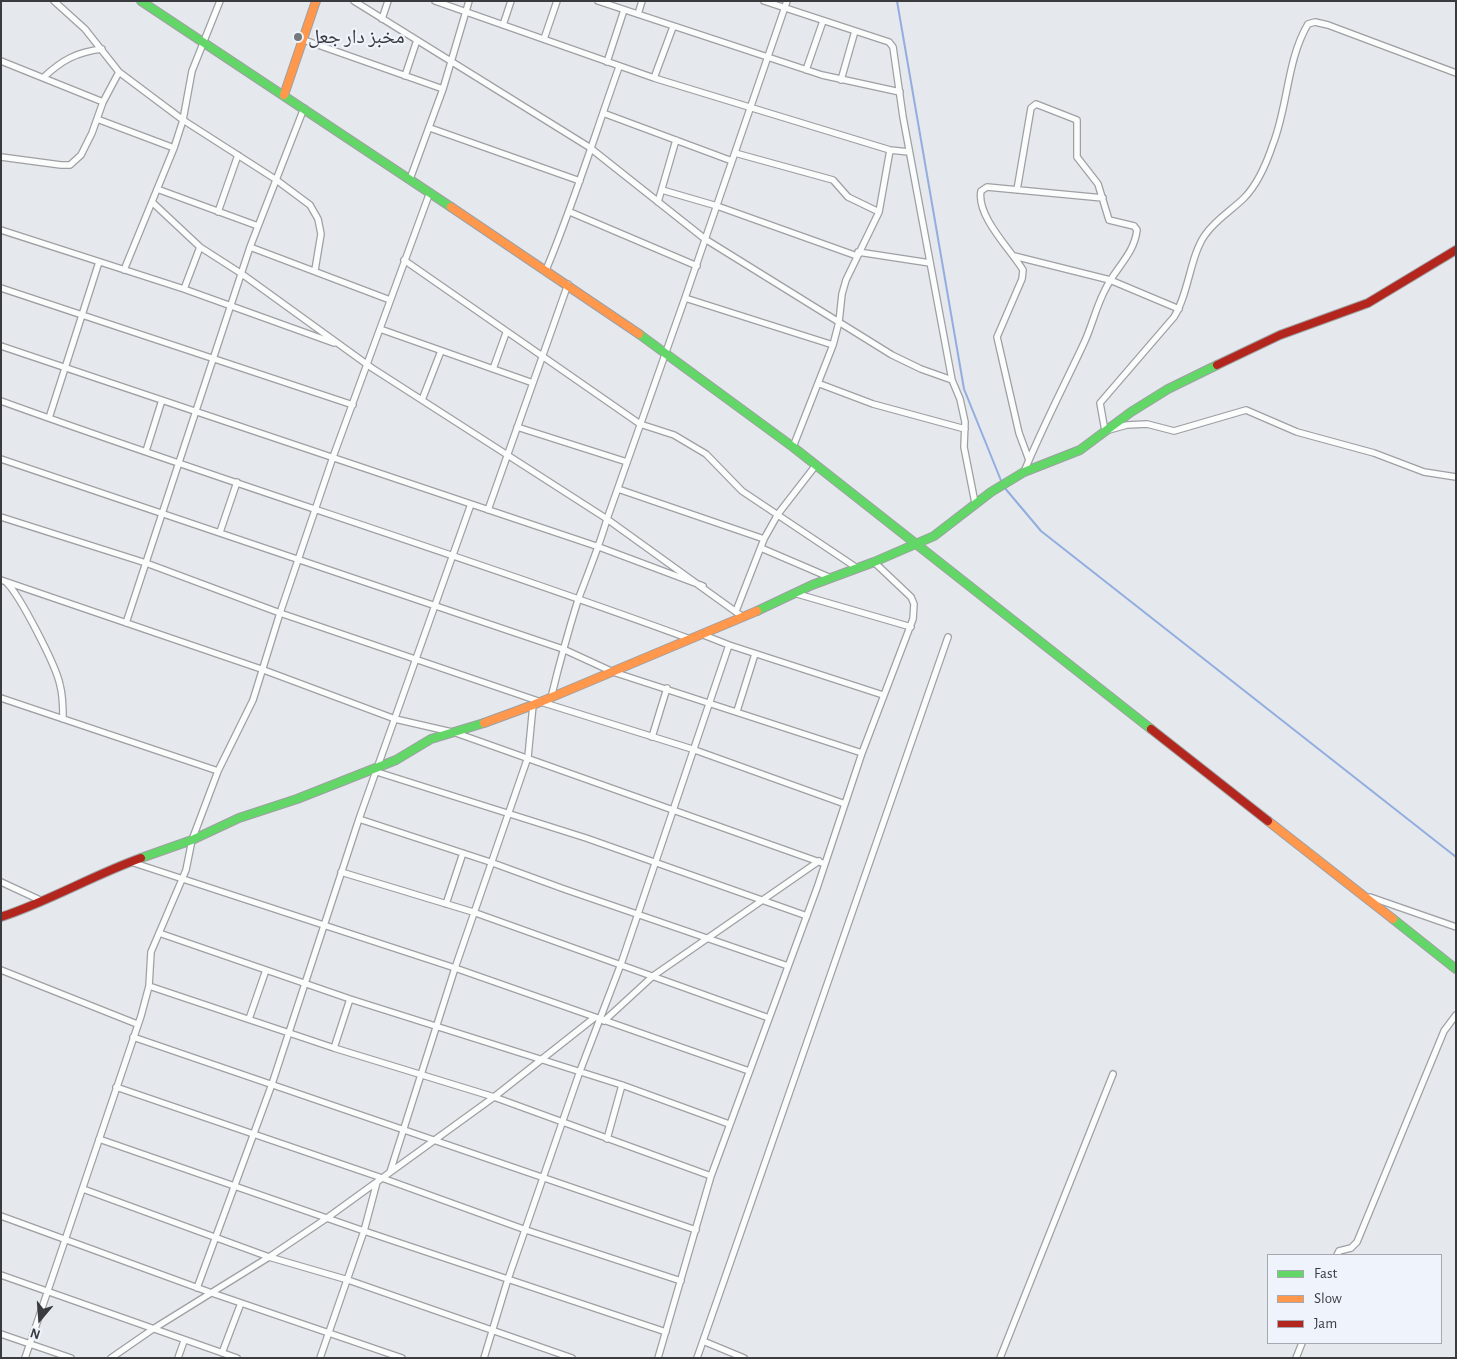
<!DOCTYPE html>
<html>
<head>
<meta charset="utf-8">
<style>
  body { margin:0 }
  #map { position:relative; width:1457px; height:1359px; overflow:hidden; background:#e5e8ec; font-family:"Alegreya Sans",sans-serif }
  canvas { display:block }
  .frame { position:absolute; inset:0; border:2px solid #393b3f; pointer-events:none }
  .legend { position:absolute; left:1267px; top:1254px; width:175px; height:90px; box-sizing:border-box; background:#eff4fc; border:1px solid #a6aab0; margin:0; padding:6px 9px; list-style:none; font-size:15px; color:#393b3f }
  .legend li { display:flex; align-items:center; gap:10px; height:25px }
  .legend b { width:25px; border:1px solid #a6aab0 }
  .north { position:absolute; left:15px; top:1294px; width:50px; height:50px; -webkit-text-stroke:4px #eff4fc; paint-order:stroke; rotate:198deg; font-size:14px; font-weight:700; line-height:20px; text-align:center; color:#393b3f }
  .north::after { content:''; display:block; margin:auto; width:18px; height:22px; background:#393b3f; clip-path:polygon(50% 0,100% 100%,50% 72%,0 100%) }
</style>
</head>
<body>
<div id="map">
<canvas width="1457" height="1359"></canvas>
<div class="frame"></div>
<ul class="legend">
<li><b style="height:6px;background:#63d668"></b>Fast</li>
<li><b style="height:6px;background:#ff974d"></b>Slow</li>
<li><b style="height:6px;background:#b3261e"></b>Jam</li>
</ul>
<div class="north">N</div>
</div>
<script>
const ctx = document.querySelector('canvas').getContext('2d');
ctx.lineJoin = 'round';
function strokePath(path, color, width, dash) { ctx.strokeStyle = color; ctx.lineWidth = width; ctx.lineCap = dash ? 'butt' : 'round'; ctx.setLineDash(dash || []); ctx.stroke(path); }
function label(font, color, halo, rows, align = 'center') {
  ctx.font = font + ' "Alegreya Sans","Noto Naskh Arabic",sans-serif'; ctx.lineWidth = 4.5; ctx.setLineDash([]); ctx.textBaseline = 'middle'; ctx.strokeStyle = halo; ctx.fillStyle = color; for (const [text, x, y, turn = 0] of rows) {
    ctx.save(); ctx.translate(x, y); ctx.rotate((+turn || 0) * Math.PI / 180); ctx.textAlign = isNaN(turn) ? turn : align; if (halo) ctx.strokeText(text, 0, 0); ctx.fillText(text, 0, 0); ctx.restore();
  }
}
strokePath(new Path2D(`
  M 897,1 L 964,389 L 1002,483
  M 1004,487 L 1041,531 L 1456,857`), '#92ade0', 2);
const street = new Path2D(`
  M 54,1 L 85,29 L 119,72 L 183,120 L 275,179 L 310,205 L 318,219 L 321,234 L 315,270
  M 354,1 L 589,147 L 705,239 L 892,355 L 921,369 L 952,380
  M 435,1 L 654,78 L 890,150 L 909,152
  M 598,1 L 822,75 L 900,92
  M 764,1 L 889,42 L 893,47 L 903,117 L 952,380 L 960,399 L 965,422 L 964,447 L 975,503
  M 638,14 L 642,1
  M 382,19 L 388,1
  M 503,25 L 511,1
  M 544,39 L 557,1
  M 304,40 L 443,89
  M 1,61 L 103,102
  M 607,62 L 624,10
  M 806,70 L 823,21
  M 1456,73 L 1328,25 L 1315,22 L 1308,24 C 1287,59 1288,106 1273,144 C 1267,162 1257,185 1244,198 C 1232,210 1215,220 1205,235 C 1190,256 1189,293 1174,317 L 1100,403 L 1105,431 L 1127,425 L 1147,424 L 1174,431 L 1246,410 L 1297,432 L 1374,453 L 1424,472 L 1456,477
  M 405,76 L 417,40
  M 44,77 C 62,60 77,52 102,49
  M 654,78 L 673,27
  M 841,80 L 855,31
  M 603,113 L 732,161
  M 97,119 L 174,148
  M 430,128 L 580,181
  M 735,153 L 833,180 L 848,197 L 879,212
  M 1,157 L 61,165 L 70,165 L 81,155 L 92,133 L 103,102 L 119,72
  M 410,179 L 443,89 L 469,1
  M 157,189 L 258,226
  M 662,190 L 717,206 L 857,256
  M 1017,190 L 1031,108 L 1036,104 L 1077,120 L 1077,157 L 1098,184 L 1109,220 L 1134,226 L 1137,230 C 1134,255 1115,268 1105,290 C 1096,307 1092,326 1084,343 C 1064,386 1042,428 1024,472
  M 152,202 L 200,247 L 242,274 L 372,368 L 607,519 L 743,617
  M 658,202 L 676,140
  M 218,212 L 238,155
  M 570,212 L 697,266
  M 1,230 L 184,289 L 334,343
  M 250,247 L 390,300
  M 858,252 L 930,263
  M 1014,256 L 1110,280 L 1179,309
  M 404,260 L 640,424 L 674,435 L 706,454 L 742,491 L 857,568
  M 124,270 L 174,148 L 183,120 L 192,71 L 220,1
  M 546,270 C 574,203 595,134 619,67
  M 1,288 L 353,405
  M 184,289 L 200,247
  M 685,298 L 833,345
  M 380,329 L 533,383
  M 1,346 L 599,547 L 703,586
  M 493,369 L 506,333
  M 820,384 L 873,404 L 965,429
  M 422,400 L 441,351
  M 1,401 C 230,484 462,555 690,639
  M 49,418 L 99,262
  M 517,427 L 627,462
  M 793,447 L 833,345 L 839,322 L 842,294 L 846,280 L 879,212 L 890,150
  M 146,451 L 162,400
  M 1,459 L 563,649 L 613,672 L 862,753
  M 1029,460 L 1019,433 L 997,337 L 1022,279 L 1023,270 C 1011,250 976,216 981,191 L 987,187 L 1103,198
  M 618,489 L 764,539
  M 488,510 L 568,284
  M 1,517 L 146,563 L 280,613 L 541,702 L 692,749 L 845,804
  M 220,532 L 237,482
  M 761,548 L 831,578
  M 1,580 L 261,669 L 395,719 L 456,733 L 825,864
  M 7,583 C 20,596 56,665 60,685 C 63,696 63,707 63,719
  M 794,593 L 911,627
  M 736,611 L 764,539 L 778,514 L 816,465
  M 126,623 L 250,247 L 304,108
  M 701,634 L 729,645 L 883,695
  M 1,698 L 218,771
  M 551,698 C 559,665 568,632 578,600 C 588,573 599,547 607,519 L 685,298 L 787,1
  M 737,711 L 755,654
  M 652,737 L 667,688
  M 377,772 L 586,838 L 807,916
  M 359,819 L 490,862 L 564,889 L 788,966
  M 131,862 L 455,968 L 749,1071
  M 341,872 L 473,912 L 769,1018
  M 1,882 L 42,901
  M 1370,897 L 1456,927
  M 446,904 L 463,853
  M 159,933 L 350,999 L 622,1085 L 729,1124
  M 1,970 L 137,1024
  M 149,986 L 334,1048 L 494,1097 L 711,1176
  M 249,1019 L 266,970
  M 604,1021 L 653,976 L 819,861
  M 133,1037 L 696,1230
  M 334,1048 L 350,999
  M 116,1087 L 382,1178 L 526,1230 L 681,1281
  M 99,1139 L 364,1231 L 666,1332
  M 607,1139 L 622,1085
  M 390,1172 L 455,968 L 528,757 L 533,705
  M 83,1189 L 269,1257 L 348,1280 L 572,1358
  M 1,1216 L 209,1292 L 402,1358
  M 1337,1255 L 1339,1251 L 1351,1248 L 1357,1242 L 1444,1031 L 1456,1015
  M 1,1275 L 237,1358
  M 197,1288 L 272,1084 L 359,819 L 471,504
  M 1,1334 L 71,1358
  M 703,1341 L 744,1358
  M 222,1353 L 241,1303
  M 25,1358 L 141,1016 L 149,986 L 151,952 L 186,870 L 192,840 L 218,771 L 253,700 L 280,613 L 333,457 L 430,192
  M 111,1358 L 153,1329 L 269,1257 L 327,1218 L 494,1097 L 594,1018
  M 178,1358 L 184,1341
  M 320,1358 L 364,1231 L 377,1182
  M 484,1358 L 508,1279 L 580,1071 L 621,964 L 729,645
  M 658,1358 L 711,1176 L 817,888 L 862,753 L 913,619 L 914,604 L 911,597 L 874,562
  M 697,1358 L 948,637
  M 1000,1358 L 1113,1074
  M 1296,1358 L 1302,1343`);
const fast = new Path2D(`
  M 141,1 L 451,207
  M 639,334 L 793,447 L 1151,729
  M 757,611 L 812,585 L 874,562 L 934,536 L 991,492 L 1024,472 L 1080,450 L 1131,412 L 1168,389 L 1217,365
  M 141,858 L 192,840 L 239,818 L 297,799 L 396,760 L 431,739 L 484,723
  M 1393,919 L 1456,969`);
const slow = new Path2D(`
  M 284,95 L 316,1
  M 451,207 L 639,334
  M 484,723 L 533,705 L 757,611
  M 1268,821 L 1393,919`);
const jam = new Path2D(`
  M 1217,365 L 1280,335 L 1368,303 L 1456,250
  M 1151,729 L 1268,821
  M 1,917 C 50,901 93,875 141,858`);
strokePath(street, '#9ea0a3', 8);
strokePath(fast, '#9ea0a3', 10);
strokePath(slow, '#9ea0a3', 10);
strokePath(jam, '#9ea0a3', 10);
strokePath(street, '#fbfcfc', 5.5);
strokePath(fast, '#63d668', 8);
strokePath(slow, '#ff974d', 8);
strokePath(jam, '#b3261e', 8);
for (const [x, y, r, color] of [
  [298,37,5,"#75787c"]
]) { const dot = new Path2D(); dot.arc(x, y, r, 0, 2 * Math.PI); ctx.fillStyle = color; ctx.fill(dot); strokePath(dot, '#eff4fc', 2); }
label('20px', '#393b3f', '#eff4fc', [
  ["مخبز دار جعل",308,37]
], 'left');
</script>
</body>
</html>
